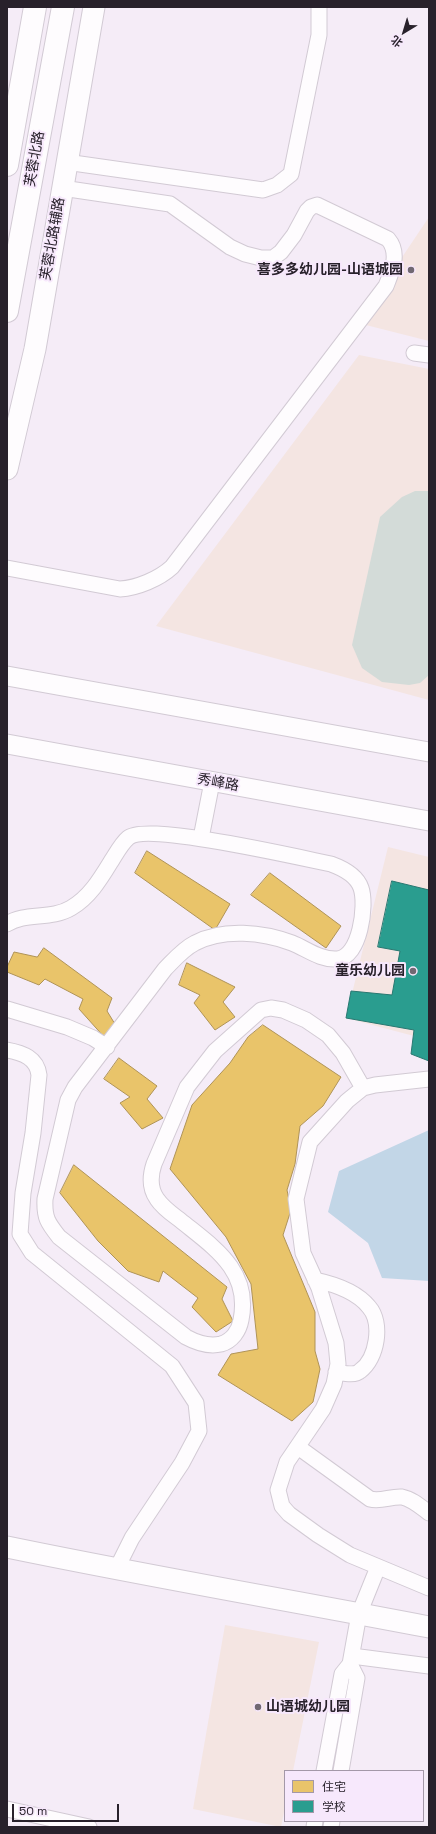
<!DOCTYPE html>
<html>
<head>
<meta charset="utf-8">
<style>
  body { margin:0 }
  #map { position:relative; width:436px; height:1834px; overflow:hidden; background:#f5ecf7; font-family:"Space Grotesk","Noto Sans SC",sans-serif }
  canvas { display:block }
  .frame { position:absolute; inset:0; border:8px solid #28212b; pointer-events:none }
  .legend { position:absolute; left:284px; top:1770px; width:140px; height:52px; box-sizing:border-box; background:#f7e8fc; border:1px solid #a498a8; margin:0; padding:5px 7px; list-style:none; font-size:12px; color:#28212b }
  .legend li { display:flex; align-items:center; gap:8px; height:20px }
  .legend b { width:20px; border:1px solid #a498a8 }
  .north { position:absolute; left:384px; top:12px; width:40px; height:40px; -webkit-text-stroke:3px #f7e8fc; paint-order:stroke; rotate:218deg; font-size:11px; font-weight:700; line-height:16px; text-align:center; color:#28212b }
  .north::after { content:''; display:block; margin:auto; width:14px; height:18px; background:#28212b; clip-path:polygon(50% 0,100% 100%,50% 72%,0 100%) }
  .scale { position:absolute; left:12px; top:1804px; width:107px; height:18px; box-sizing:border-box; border:2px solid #28212b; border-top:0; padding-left:5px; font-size:12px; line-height:14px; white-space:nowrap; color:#28212b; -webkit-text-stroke:3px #f7e8fc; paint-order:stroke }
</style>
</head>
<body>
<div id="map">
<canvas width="436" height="1834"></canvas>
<div class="frame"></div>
<ul class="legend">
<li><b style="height:11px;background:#e9c46a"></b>住宅</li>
<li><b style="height:11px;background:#2a9d8f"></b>学校</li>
</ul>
<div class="north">北</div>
<div class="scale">50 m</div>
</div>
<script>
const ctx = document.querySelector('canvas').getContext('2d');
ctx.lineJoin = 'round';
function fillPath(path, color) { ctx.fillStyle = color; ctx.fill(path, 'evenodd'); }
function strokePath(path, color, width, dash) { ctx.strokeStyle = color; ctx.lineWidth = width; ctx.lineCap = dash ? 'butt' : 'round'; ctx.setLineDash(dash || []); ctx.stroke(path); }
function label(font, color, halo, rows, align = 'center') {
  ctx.font = font + ' "Space Grotesk","Noto Sans SC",sans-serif'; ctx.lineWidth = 4; ctx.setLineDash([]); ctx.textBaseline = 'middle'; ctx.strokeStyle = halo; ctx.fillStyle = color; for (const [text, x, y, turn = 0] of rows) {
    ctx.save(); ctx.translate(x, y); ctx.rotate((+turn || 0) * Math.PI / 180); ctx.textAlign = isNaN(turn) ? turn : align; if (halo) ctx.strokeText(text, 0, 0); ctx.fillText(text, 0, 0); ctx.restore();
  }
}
fillPath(new Path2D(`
  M 429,217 L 429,341 L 358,323 Z
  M 359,355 L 429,369 L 429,700 L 156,626 Z
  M 388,847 L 429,857 L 429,1040 L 346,1018 Z
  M 225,1625 L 319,1642 L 293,1771 L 285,1771 L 285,1807 L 281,1827 L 193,1809 Z`), '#f4e5e2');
fillPath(new Path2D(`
  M 415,491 L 429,491 L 429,675 L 420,683 L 409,685 L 382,682 L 362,668 L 352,645 L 380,517 L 402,497 Z`), '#d3dbd8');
fillPath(new Path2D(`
  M 429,1130 L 429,1281 L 382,1278 L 368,1243 L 328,1212 L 339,1171 Z`), '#c2d6e7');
const homes = new Path2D(`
  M 147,851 L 230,904 L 215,930 L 135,873 Z
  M 270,873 L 341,926 L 326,948 L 251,895 Z
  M 44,948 L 112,998 L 107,1011 L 118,1029 L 105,1038 L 79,1009 L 83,999 L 45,979 L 39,985 L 7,972 L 7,967 L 14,952 L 37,957 Z
  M 187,963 L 235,987 L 223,1002 L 235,1017 L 215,1030 L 194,1003 L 200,995 L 179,985 Z
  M 263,1025 L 341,1077 L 323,1106 L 300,1126 L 295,1164 L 287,1190 L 291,1210 L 283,1235 L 315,1312 L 315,1351 L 320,1369 L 313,1402 L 292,1421 L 218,1375 L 231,1354 L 258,1349 L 251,1284 L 226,1237 L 170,1169 L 192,1105 L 230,1063 L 248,1037 Z
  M 119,1058 L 157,1086 L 147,1099 L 163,1118 L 142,1129 L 120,1103 L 130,1097 L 104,1079 Z
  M 74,1165 L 227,1287 L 222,1299 L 233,1321 L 216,1332 L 192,1307 L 198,1298 L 163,1271 L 159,1282 L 128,1271 L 98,1241 L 60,1193 Z`);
fillPath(homes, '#e9c46a');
strokePath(homes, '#af9357', 1);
const schools = new Path2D(`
  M 392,881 L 429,890 L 429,1061 L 411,1054 L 414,1030 L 346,1018 L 351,991 L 392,995 L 400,951 L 378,947 Z`);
fillPath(schools, '#2a9d8f');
strokePath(schools, '#297871', 1);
const minor = new Path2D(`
  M 66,162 L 263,190 L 277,185 L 291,174 L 319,35 L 319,7
  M 414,353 L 429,355
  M 7,568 L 120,589 C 137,588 159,579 172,567 L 386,286 C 392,271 400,253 388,239 L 317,205 L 311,207 L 307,211 L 294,235 L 281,252 L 273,258 L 261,258 L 245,254 L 230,247 L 170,204 L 62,188
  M 201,838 L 212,782
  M 7,924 C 25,912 51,920 71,908 C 90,897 101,878 112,860 C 117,852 122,843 128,838 C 146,822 301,858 331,864 C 342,868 357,876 361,888 C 367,905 360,958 337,959 C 320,960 307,949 292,943 C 263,932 223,928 195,943 C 183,949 174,960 165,969 L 75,1087 L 68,1100 L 45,1199 C 44,1218 48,1223 59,1237 L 186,1337 C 197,1343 208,1347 221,1344 C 232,1341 239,1331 241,1320 C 251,1270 213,1247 180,1220 C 172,1214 163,1208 157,1199 C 150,1189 150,1176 154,1164 L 187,1087 L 215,1051 L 261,1010 L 271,1008 L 283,1010 L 306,1020 L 328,1035 L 343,1053 L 363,1088
  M 7,1009 L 67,1027 L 93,1038 L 107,1047
  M 7,1050 C 23,1053 37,1058 39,1075 L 33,1133 L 23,1193 L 20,1234 L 32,1253 L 172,1366 L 196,1403 L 199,1431 L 182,1463 L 132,1538 L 116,1570
  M 429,1079 L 375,1085 L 363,1088 L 347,1101 L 310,1142 L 296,1199 L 303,1253 L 319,1288 L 336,1343 L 338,1364 L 334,1384 L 323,1409 L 287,1462 L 278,1490 L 282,1506 L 289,1514 L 318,1535 L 350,1555 L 429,1588
  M 315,1280 C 334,1284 357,1292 369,1307 C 383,1323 377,1359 360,1371 C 355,1376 343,1373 336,1372
  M 298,1447 L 370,1499 C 381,1502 391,1496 402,1497 C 412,1499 421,1507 429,1513
  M 352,1656 L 429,1666
  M 324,1771 L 342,1674 L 350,1664 L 359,1614 L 378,1567
  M 341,1771 L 357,1678 L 350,1664
  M 7,1809 L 89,1827
  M 314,1827 L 315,1821
  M 331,1827 L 332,1821`);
const tertiary = new Path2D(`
  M 7,676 L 429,752
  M 7,744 L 429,821`);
const secondary = new Path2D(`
  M 7,469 L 35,349 L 94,7
  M 7,1547 C 147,1576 288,1600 429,1627`);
const primary = new Path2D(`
  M 7,165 L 35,7
  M 7,311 L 63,7`);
strokePath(minor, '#d2cad4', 17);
strokePath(tertiary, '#d2cad4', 21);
strokePath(secondary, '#d2cad4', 23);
strokePath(primary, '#d2cad4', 24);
strokePath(minor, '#fefcfe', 15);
strokePath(tertiary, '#fefcfe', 19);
strokePath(secondary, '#fefcfe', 21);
strokePath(primary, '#fefcfe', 22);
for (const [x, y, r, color] of [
  [411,270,4,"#706872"],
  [413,971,4,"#706872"],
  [258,1707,4,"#706872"]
]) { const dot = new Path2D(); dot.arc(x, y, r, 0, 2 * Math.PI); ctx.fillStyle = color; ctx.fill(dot); strokePath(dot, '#f7e8fc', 1.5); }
label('14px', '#28212b', '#f7e8fc', [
  ["芙蓉北路",35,159,-80],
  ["芙蓉北路辅路",53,239,-80],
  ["秀峰路",218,783,10]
]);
label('bold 14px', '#28212b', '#f7e8fc', [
  ["喜多多幼儿园-山语城园",403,270],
  ["童乐幼儿园",405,971],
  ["山语城幼儿园",266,1707,"left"]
], 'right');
</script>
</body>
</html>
